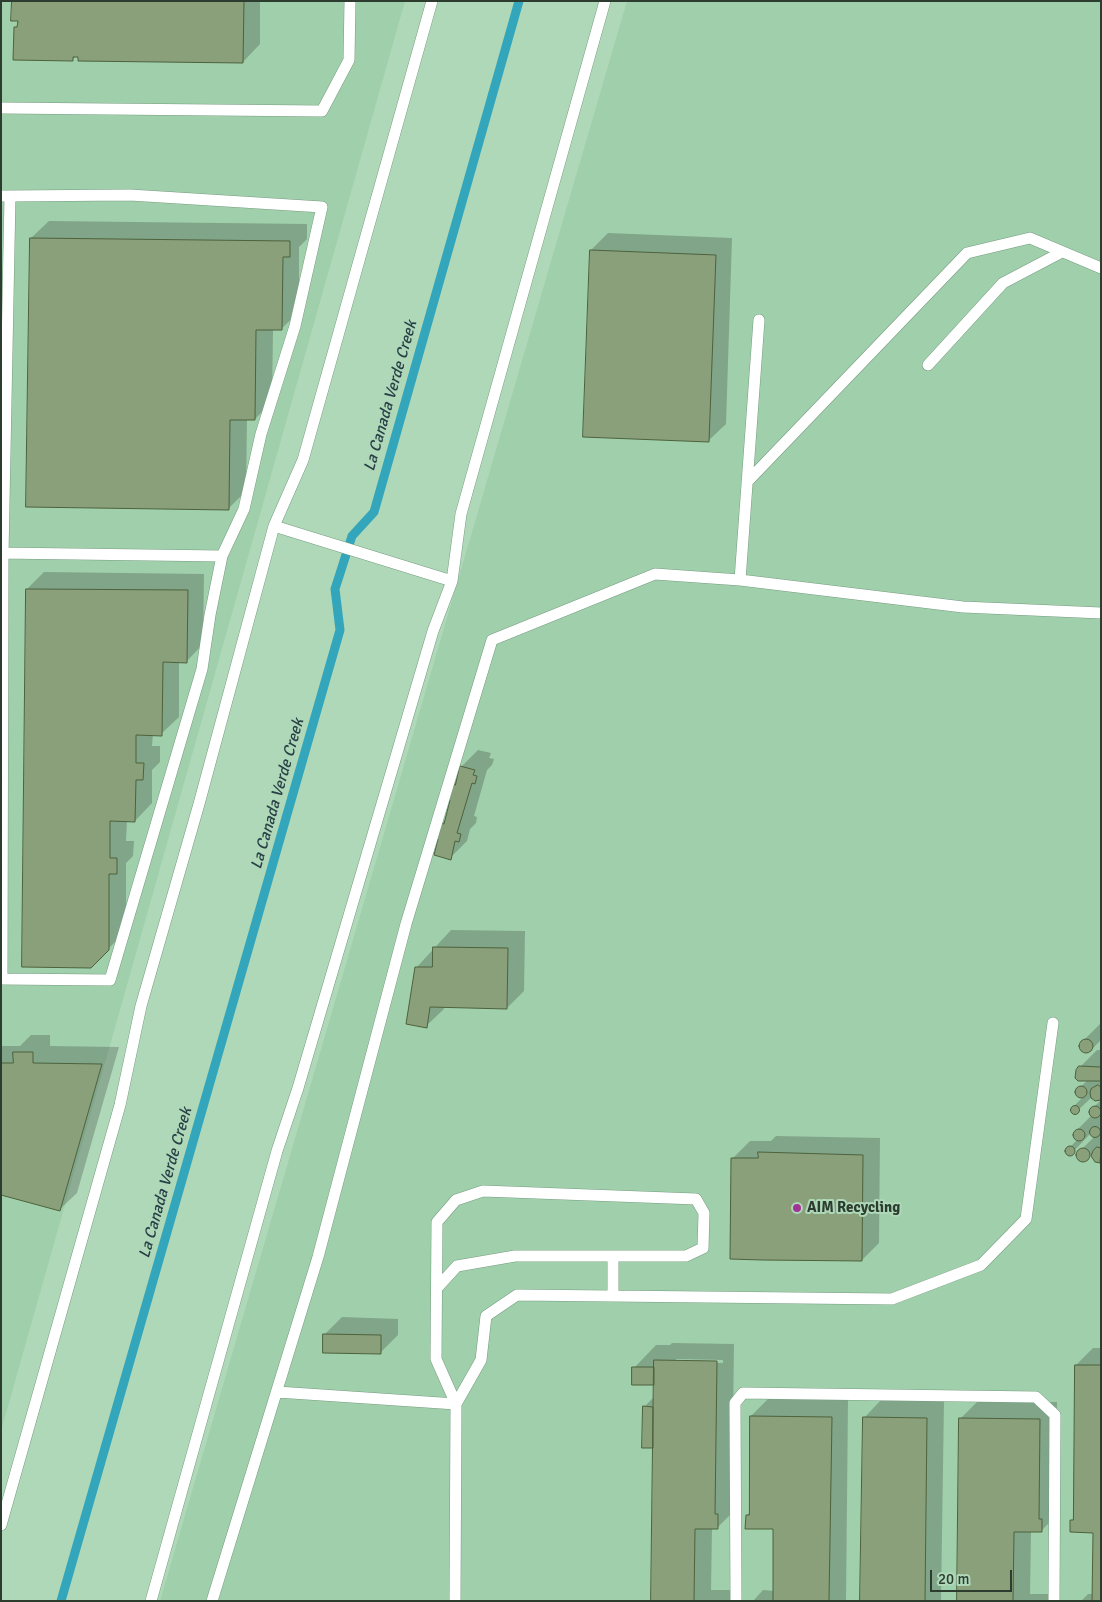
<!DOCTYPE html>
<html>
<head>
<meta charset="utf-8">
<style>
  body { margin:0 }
  #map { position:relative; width:1102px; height:1602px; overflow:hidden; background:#afd8b9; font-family:Signika,sans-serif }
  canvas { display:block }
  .frame { position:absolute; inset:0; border:2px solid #2c3d30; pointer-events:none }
  .scale { position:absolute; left:930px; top:1570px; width:82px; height:22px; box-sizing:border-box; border:2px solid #2c3d30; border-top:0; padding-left:6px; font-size:15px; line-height:18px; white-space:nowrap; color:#2c3d30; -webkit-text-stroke:4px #afd8b9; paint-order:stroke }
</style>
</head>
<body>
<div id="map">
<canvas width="1102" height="1602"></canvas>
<div class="frame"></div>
<div class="scale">20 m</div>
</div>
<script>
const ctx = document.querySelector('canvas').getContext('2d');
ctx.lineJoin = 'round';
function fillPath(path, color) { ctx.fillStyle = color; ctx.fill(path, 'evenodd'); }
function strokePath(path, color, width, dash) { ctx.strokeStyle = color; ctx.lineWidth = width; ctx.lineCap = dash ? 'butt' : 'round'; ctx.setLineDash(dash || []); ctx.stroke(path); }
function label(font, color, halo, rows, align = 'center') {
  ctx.font = font + ' Signika,sans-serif'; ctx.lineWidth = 4; ctx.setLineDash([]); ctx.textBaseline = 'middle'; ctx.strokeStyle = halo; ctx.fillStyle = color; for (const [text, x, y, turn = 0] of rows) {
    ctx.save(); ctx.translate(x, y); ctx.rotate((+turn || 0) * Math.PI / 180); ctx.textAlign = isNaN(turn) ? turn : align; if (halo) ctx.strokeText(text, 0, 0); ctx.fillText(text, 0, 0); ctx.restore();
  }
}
fillPath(new Path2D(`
  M 1,1 L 405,1 L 1,1431 Z
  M 627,1 L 1101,1 L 1101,1601 L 160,1601 Z`), '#a0cfab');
fillPath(new Path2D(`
  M 13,1 L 260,1 L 260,44 L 243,62 L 76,56 L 72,60 L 15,28 L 19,24 L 19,20 Z
  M 49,221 L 307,224 L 307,239 L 299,247 L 299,312 L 281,329 L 273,329 L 272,402 L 255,419 L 247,419 L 246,491 L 229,508 L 31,238 Z
  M 608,233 L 732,238 L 726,424 L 708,441 L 591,250 Z
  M 44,572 L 204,574 L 203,644 L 186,662 L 179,661 L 179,717 L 161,734 L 153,734 L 152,746 L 160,746 L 160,762 L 152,770 L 152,803 L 135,821 L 127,820 L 126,841 L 134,841 L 133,856 L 126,863 L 126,931 L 91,966 L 27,589 Z
  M 478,750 L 491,753 L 489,758 L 494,759 L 492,765 L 487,770 L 474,816 L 477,817 L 476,823 L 470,829 L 467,841 L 450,858 L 440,838 L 441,824 L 447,818 L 452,798 L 452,784 L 457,779 L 461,767 Z
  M 451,930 L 525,931 L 524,991 L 507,1008 L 444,1006 L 444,1009 L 426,1026 L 416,968 Z
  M 1101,1023 L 1101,1040 L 1090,1051 L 1082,1051 L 1080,1046 L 1083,1041 Z
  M 31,1035 L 50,1035 L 50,1046 L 119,1047 L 77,1193 L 59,1210 L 1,1194 L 1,1046 L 20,1046 Z
  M 1097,1050 L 1101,1050 L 1101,1098 L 1092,1097 L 1074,1114 L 1073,1113 L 1071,1110 L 1073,1107 L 1083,1097 L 1079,1097 L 1077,1095 L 1077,1090 L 1088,1080 L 1080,1067 Z
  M 1101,1100 L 1101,1161 L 1096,1161 L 1091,1154 L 1085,1160 L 1080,1159 L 1078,1156 L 1078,1153 L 1095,1136 L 1090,1134 L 1071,1154 L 1068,1154 L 1066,1151 L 1077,1140 L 1074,1133 L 1092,1115 L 1091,1113 L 1094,1107 Z
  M 776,1136 L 880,1138 L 879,1243 L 862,1260 L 733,1158 L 750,1141 L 771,1141 Z
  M 342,1317 L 398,1319 L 398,1335 L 380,1353 L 325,1334 Z
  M 672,1343 L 734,1344 L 732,1497 L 734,1511 L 717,1528 L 712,1528 L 711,1590 L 734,1590 L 734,1601 L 653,1601 L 654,1447 L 644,1407 L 655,1396 L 655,1383 L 634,1368 L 656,1345 L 670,1345 ZM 676,1359 L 723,1360 L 723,1363 L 676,1362 Z
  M 1093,1348 L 1101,1348 L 1101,1601 L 1081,1601 L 1088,1594 L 1093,1594 L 1094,1531 L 1071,1521 L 1075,1517 L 1076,1365 Z
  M 768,1399 L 848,1400 L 846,1601 L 753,1601 L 763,1590 L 774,1591 L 775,1528 L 747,1515 L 750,1512 L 751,1416 Z
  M 881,1400 L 944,1401 L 941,1601 L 861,1601 L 864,1418 Z
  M 977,1402 L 1057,1402 L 1056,1502 L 1058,1514 L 1041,1531 L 1031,1531 L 1030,1594 L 1057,1594 L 1057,1601 L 958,1601 L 960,1419 Z`), '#0003');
strokePath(new Path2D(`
  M 61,1601 L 340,630 L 335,589 L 352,536 L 374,512 L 519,1`), '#33a6bb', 9);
const building = new Path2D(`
  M 12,1 L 244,1 L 243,63 L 78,61 L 78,57 L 73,57 L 73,61 L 13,60 L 14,27 L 17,27 L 18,21 L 11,21 Z
  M 30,238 L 290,241 L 290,257 L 283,257 L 282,330 L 256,330 L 255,420 L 230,420 L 229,510 L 26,507 Z
  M 590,250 L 716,255 L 709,442 L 583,437 Z
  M 26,589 L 188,590 L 187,663 L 163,662 L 162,736 L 136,735 L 136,763 L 144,763 L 143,780 L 136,780 L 135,822 L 110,821 L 110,858 L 117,858 L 117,874 L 109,874 L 109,950 L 91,968 L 22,967 Z
  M 460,766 L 475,770 L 473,775 L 477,776 L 475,784 L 472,783 L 457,833 L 461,834 L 459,842 L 455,841 L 451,860 L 434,855 L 438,839 L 435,838 L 439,823 L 444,824 L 450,800 L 446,799 L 451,784 L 455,785 Z
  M 433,947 L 508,948 L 507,1009 L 430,1007 L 427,1028 L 406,1024 L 415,967 L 432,967 Z
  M1079 1046a7 7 0 1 1 14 0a7 7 0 1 1-14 0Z
  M 13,1052 L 33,1052 L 33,1063 L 102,1064 L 60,1211 L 1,1195 L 1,1063 L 13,1063 Z
  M 1079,1066 L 1101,1067 L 1101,1081 L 1078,1081 L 1075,1078 L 1076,1070 Z
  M 1098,1085 L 1101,1087 L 1101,1100 L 1095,1101 L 1091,1098 L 1090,1093 L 1091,1089 Z
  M1075 1092a6 6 0 1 1 12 0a6 6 0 1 1-12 0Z
  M1070.5 1110a4.5 4.5 0 1 1 9 0a4.5 4.5 0 1 1-9 0Z
  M1089 1112a6 6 0 1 1 12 0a6 6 0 1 1-12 0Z
  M1089.5 1132a5.5 5.5 0 1 1 11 0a5.5 5.5 0 1 1-11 0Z
  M1073 1135a6 6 0 1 1 12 0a6 6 0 1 1-12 0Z
  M1065 1151a5 5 0 1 1 10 0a5 5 0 1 1-10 0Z
  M 1097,1147 L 1101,1148 L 1100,1163 L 1095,1162 L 1091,1156 L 1093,1151 Z
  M1076 1155a7 7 0 1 1 14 0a7 7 0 1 1-14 0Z
  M 758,1152 L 863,1155 L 862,1261 L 762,1260 L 730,1259 L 731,1158 L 758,1158 Z
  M 323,1334 L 381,1335 L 381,1354 L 323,1353 Z
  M 654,1360 L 717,1361 L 715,1514 L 718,1514 L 718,1529 L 695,1529 L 694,1601 L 651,1601 Z
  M 1075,1365 L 1101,1365 L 1101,1601 L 1092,1601 L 1093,1533 L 1070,1532 L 1070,1520 L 1073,1520 Z
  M 632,1367 L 654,1367 L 654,1385 L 632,1385 Z
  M 643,1406 L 653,1407 L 653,1448 L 642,1448 Z
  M 750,1416 L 832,1417 L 829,1601 L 773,1601 L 773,1529 L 745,1529 L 746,1515 L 749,1515 Z
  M 863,1417 L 927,1418 L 925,1601 L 860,1601 Z
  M 959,1418 L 1040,1419 L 1039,1519 L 1042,1519 L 1042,1532 L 1014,1532 L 1013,1601 L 957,1601 Z`);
fillPath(building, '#8aa07a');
strokePath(building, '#4d623d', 1);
const service = new Path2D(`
  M 1,108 L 322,111 L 349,60 L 350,1
  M 1,196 L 10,196 L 3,554 L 2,979
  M 10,196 L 130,195 L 322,207 L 295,326 L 261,434 L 244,509 L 222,556
  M 928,365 L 1003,283 L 1062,252
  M 747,482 L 967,253 L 1030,238 L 1101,268
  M 274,526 L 452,581
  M 1,553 L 222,556 L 210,615 L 202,669 L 110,980 L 1,979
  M 740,580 L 759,320
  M 437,1288 L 457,1266 L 515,1256 L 686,1256 L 703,1248 L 704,1213 L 696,1199 L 483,1191 L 456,1200 L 437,1222 L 436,1359 L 456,1404
  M 613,1296 L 613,1256
  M 277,1392 L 456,1404 L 455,1601
  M 456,1404 L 481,1360 L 486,1316 L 517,1295 L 892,1299 L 981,1265 L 1026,1219 L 1053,1023
  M 1,1525 L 120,1105 L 141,1006 L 199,804 L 274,526 L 303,460 L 432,1
  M 151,1601 L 277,1151 L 298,1088 L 433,631 L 452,581 L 461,514 L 605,1
  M 212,1601 L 318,1257 L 406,924 L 492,640 L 655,574 L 740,580 L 963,607 L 1101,613
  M 736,1601 L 735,1403 L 743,1393 L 1036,1397 L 1055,1415 L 1054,1601`);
strokePath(service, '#769d80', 12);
strokePath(service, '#fff', 11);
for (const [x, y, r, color] of [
  [797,1208,5,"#a13595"]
]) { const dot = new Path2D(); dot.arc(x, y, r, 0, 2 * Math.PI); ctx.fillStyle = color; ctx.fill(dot); strokePath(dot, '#afd8b9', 2); }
label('bold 15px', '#2c3d30', '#afd8b9', [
  ["AIM Recycling",807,1208]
], 'left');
label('italic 16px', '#284146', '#afd8b9', [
  ["La Canada Verde Creek",391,396,-74],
  ["La Canada Verde Creek",278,794,-74],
  ["La Canada Verde Creek",166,1183,-74]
]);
</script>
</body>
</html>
